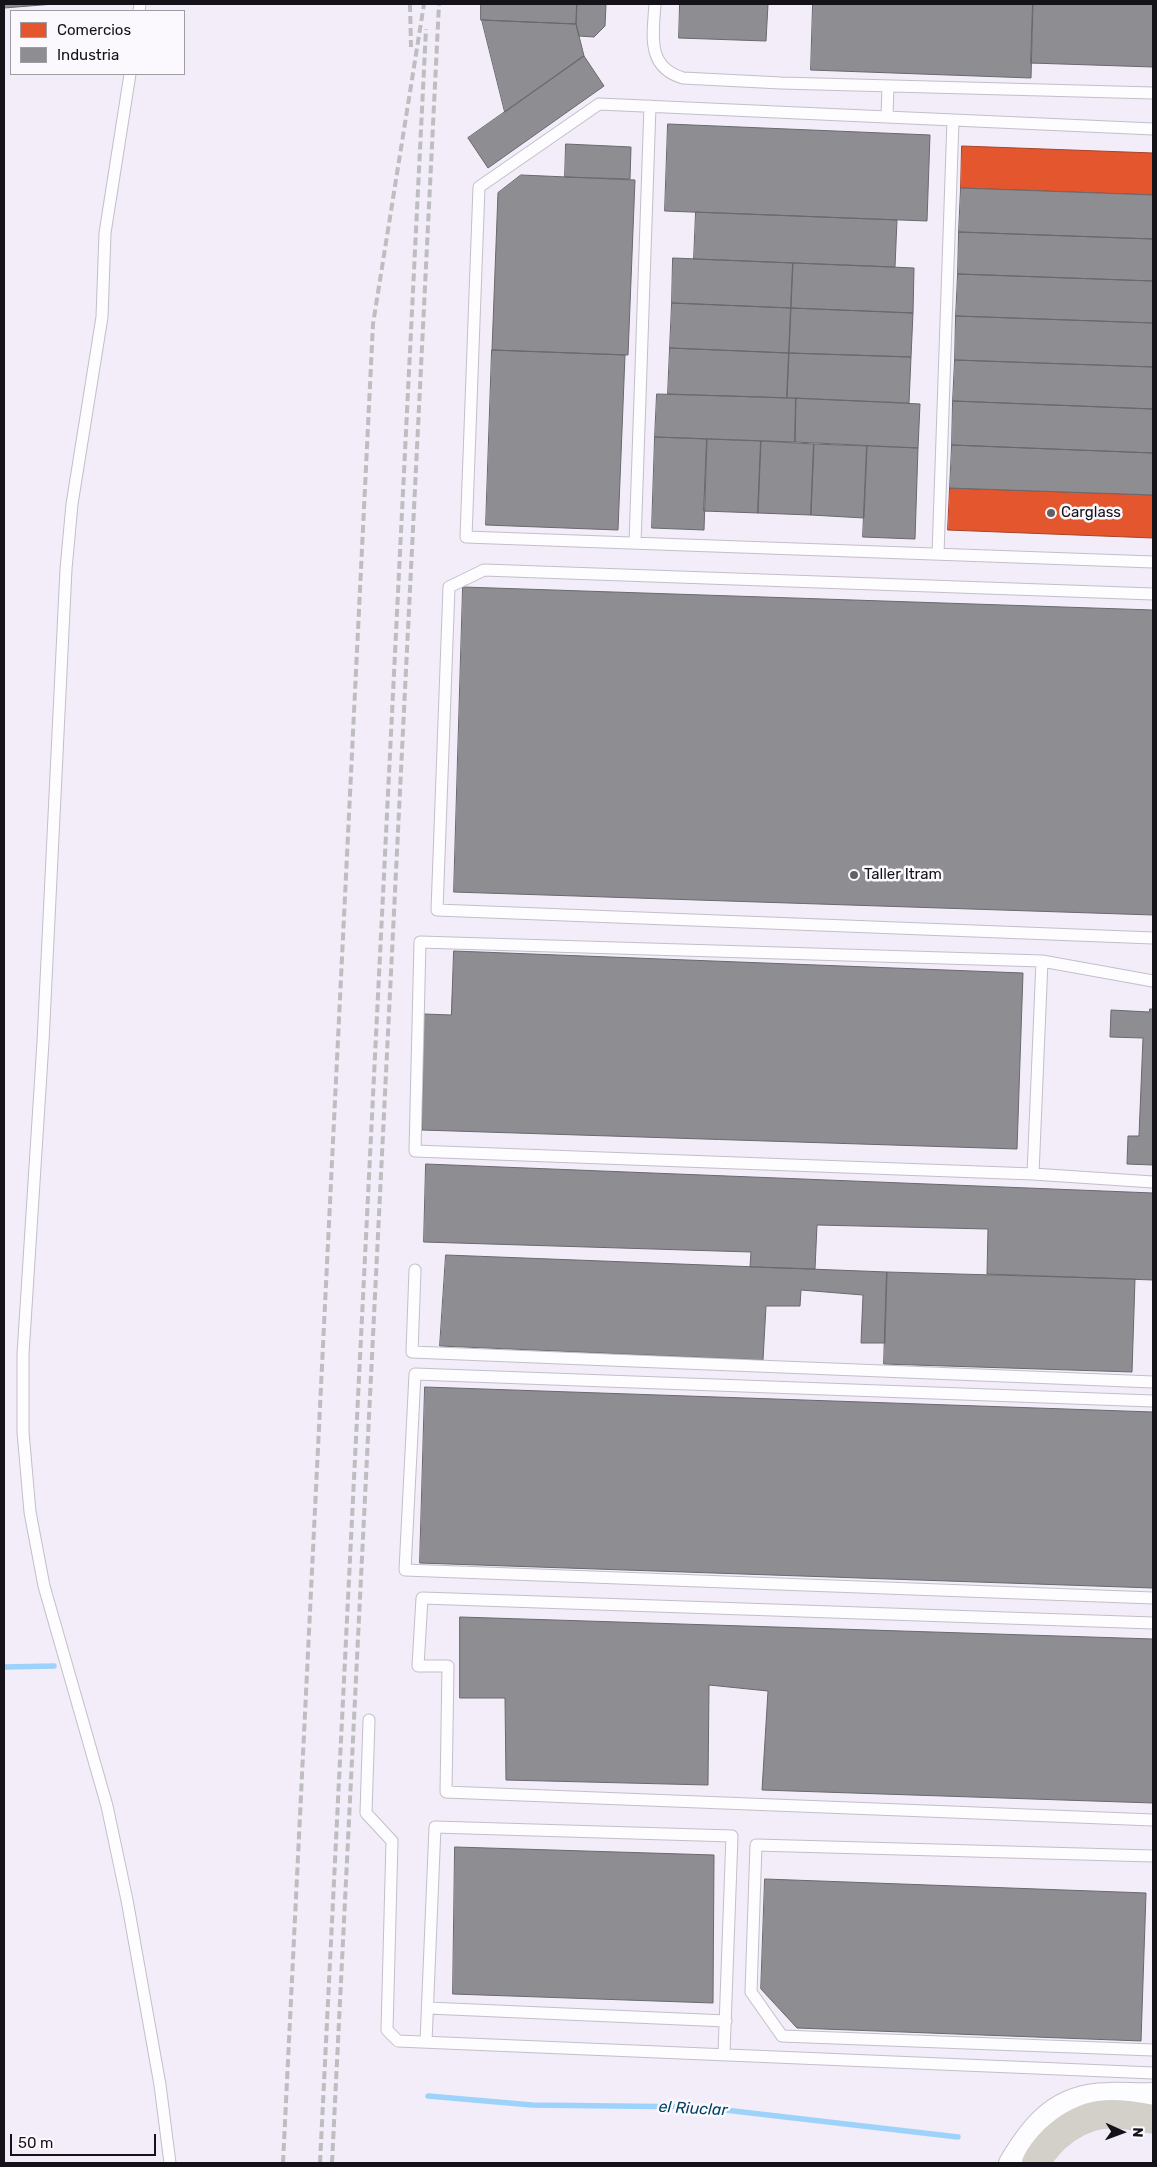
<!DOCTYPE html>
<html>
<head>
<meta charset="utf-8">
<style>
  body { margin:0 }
  #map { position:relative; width:1157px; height:2167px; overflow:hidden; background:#f2edf9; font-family:Rubik,sans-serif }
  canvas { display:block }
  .frame { position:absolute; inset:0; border:5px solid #151219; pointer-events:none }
  .legend { position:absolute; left:10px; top:10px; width:175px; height:65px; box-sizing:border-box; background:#fbf9fd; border:1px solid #9f9da2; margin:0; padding:6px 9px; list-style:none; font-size:15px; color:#151219 }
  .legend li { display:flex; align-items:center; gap:10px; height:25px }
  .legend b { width:25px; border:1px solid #9f9da2 }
  .north { position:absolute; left:1097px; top:2107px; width:50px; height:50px; -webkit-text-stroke:4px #fbf9fd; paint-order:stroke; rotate:92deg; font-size:14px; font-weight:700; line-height:20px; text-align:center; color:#151219 }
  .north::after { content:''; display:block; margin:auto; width:18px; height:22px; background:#151219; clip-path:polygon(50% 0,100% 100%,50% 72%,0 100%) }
  .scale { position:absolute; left:10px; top:2134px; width:146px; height:22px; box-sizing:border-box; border:2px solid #151219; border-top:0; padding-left:6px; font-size:15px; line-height:18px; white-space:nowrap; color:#151219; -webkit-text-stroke:4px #fbf9fd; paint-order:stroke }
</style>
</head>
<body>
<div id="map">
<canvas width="1157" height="2167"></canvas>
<div class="frame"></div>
<ul class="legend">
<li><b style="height:14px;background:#e4572e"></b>Comercios</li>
<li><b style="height:14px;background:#8d8d92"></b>Industria</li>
</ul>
<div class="north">N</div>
<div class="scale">50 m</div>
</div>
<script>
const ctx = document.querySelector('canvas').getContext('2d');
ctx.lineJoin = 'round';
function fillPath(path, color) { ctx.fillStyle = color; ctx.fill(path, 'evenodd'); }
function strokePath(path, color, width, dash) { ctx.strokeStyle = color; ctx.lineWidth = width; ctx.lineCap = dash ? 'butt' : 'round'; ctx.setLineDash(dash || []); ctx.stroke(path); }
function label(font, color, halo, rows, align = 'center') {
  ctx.font = font + ' Rubik,sans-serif'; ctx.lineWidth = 5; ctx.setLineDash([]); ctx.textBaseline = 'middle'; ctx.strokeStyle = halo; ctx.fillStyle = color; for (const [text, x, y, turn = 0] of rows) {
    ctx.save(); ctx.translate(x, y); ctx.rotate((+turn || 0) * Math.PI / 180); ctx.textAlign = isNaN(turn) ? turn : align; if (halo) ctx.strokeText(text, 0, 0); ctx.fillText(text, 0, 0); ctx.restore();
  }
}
const shops = new Path2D(`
  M 962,146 L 1153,153 L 1153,195 L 961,188 Z
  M 950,488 L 1153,495 L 1153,538 L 948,530 Z`);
fillPath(shops, '#e4572e');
strokePath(shops, '#a64228', 1);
const industry = new Path2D(`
  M 4,4 L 54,4 L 4,8 Z
  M 481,4 L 577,4 L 576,24 L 481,20 Z
  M 577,4 L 606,4 L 605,26 L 594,37 L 579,36 L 576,24 Z
  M 680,4 L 768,4 L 766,41 L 679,38 Z
  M 813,4 L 1033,4 L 1031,78 L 811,70 Z
  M 1033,4 L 1153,4 L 1153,67 L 1031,63 Z
  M 482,20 L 576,24 L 584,56 L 505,112 Z
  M 584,56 L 604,86 L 488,168 L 468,138 Z
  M 668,124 L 930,135 L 927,221 L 665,211 Z
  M 566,144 L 631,147 L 630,179 L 565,177 Z
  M 521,175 L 635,180 L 628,355 L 492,350 L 498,193 Z
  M 961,188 L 1153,195 L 1153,239 L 959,232 Z
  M 696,212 L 897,220 L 895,267 L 694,259 Z
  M 959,232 L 1153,239 L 1153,281 L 958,274 Z
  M 673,258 L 793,263 L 791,308 L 672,303 Z
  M 793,263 L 914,268 L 913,313 L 791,308 Z
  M 958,274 L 1153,281 L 1153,323 L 956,316 Z
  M 672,303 L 791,308 L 789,353 L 670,348 Z
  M 791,308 L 913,313 L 911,357 L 789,353 Z
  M 956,316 L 1153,323 L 1153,367 L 955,360 Z
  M 670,348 L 789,353 L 787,398 L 668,394 Z
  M 492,350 L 625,355 L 618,530 L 486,525 Z
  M 789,353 L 911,357 L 909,403 L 787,398 Z
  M 955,360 L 1153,367 L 1153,409 L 953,401 Z
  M 657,394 L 796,398 L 795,442 L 655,437 Z
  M 796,398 L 920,404 L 918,448 L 795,442 Z
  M 953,401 L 1153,409 L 1153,453 L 952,445 Z
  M 655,437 L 707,439 L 704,530 L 652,528 Z
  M 707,439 L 761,441 L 758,513 L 704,511 Z
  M 761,441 L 814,444 L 811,515 L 758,513 Z
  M 814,444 L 867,446 L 864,518 L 811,515 Z
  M 952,445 L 1153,453 L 1153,495 L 950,488 Z
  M 867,446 L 918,448 L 915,539 L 863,537 Z
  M 463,587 L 1153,610 L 1153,915 L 454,892 Z
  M 454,951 L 1023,973 L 1017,1149 L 422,1130 L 424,1014 L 451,1015 Z
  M 1150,1009 L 1153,1009 L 1153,1165 L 1127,1164 L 1128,1136 L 1139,1136 L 1143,1038 L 1110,1037 L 1111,1010 L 1149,1012 Z
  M 426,1164 L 1153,1193 L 1153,1280 L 987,1274 L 988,1229 L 817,1225 L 815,1269 L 750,1267 L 751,1252 L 424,1242 Z
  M 446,1255 L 887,1272 L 885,1343 L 861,1343 L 863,1295 L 801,1290 L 800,1306 L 766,1306 L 763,1360 L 440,1346 Z
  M 887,1272 L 1135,1279 L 1132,1372 L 884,1364 Z
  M 425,1387 L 1153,1412 L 1153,1588 L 420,1563 Z
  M 460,1617 L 1153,1639 L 1153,1803 L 762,1790 L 768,1691 L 709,1685 L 708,1785 L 506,1780 L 505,1698 L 460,1698 Z
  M 455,1847 L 714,1855 L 713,2003 L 453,1994 Z
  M 765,1879 L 1146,1893 L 1141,2041 L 797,2028 L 761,1989 Z`);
fillPath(industry, '#8d8d92');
strokePath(industry, '#69686e', 1);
strokePath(new Path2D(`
  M 4,1667 L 54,1666
  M 428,2096 L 532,2105 L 699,2107 L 958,2137`), '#9dd3fa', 5.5);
const service = new Path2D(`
  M 655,4 C 653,35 646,67 683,78 L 781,83 L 1153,93
  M 139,11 L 140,4
  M 130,74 L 105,233 L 102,317 L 72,504 L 66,569 L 43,1042 L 23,1354 L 23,1432 L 30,1512 L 44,1586 L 107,1806 L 127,1900 L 160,2085 L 170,2163
  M 887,117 L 888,86
  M 1153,129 L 599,104 L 479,187 L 466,537 L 1153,562
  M 635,543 L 650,106
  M 938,554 L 953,120
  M 1153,594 L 484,570 L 449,587 L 437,910 L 1153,938
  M 1042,961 L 1033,1174 L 415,1151 L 420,942 L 1042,961 L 1153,981
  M 1033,1174 L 1153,1182
  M 415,1270 L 412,1352 L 1153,1382
  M 1153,1401 L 415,1374 L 405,1570 L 1153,1598
  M 1153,1623 L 422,1598 L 418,1666 L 448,1666 L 446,1792 L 1153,1820
  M 369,1720 L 366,1813 L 392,1841 L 387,2030 L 398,2041 L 1153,2073
  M 1153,1856 L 756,1845 L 751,1992 L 782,2036 L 1153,2050
  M 428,2008 L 726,2021
  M 426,2042 L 435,1827 L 732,1836 L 724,2053`);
const minor = new Path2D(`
  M 1010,2163 C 1033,2124 1057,2095 1107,2094 C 1123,2093 1138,2095 1153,2094`);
const motorway = new Path2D(`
  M 1036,2163 C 1040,2154 1048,2145 1055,2138 C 1087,2109 1113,2111 1153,2119`);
strokePath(service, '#c3bfc8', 13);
strokePath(minor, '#c3bfc8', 24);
strokePath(motorway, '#cbc9cf', 29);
strokePath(service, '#fdfcfe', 11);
strokePath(minor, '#fdfcfe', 22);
strokePath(motorway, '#d2d0c9', 28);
strokePath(new Path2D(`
  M 410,4 L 411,47
  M 283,2163 L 373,324 L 424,4
  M 320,2163 L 426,29
  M 332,2163 L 439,4`), '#bebdc0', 4, [8, 4]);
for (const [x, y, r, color] of [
  [1051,513,5,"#625f67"],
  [854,875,5,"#625f67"]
]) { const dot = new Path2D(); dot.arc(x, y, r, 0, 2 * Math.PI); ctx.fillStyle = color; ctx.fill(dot); strokePath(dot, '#fbf9fd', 2); }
label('15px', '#151219', '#fbf9fd', [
  ["Carglass",1061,513],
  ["Taller Itram",864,875]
], 'left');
label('italic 16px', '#004162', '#fbf9fd', [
  ["el Riuclar",693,2109,3]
]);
</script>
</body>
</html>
